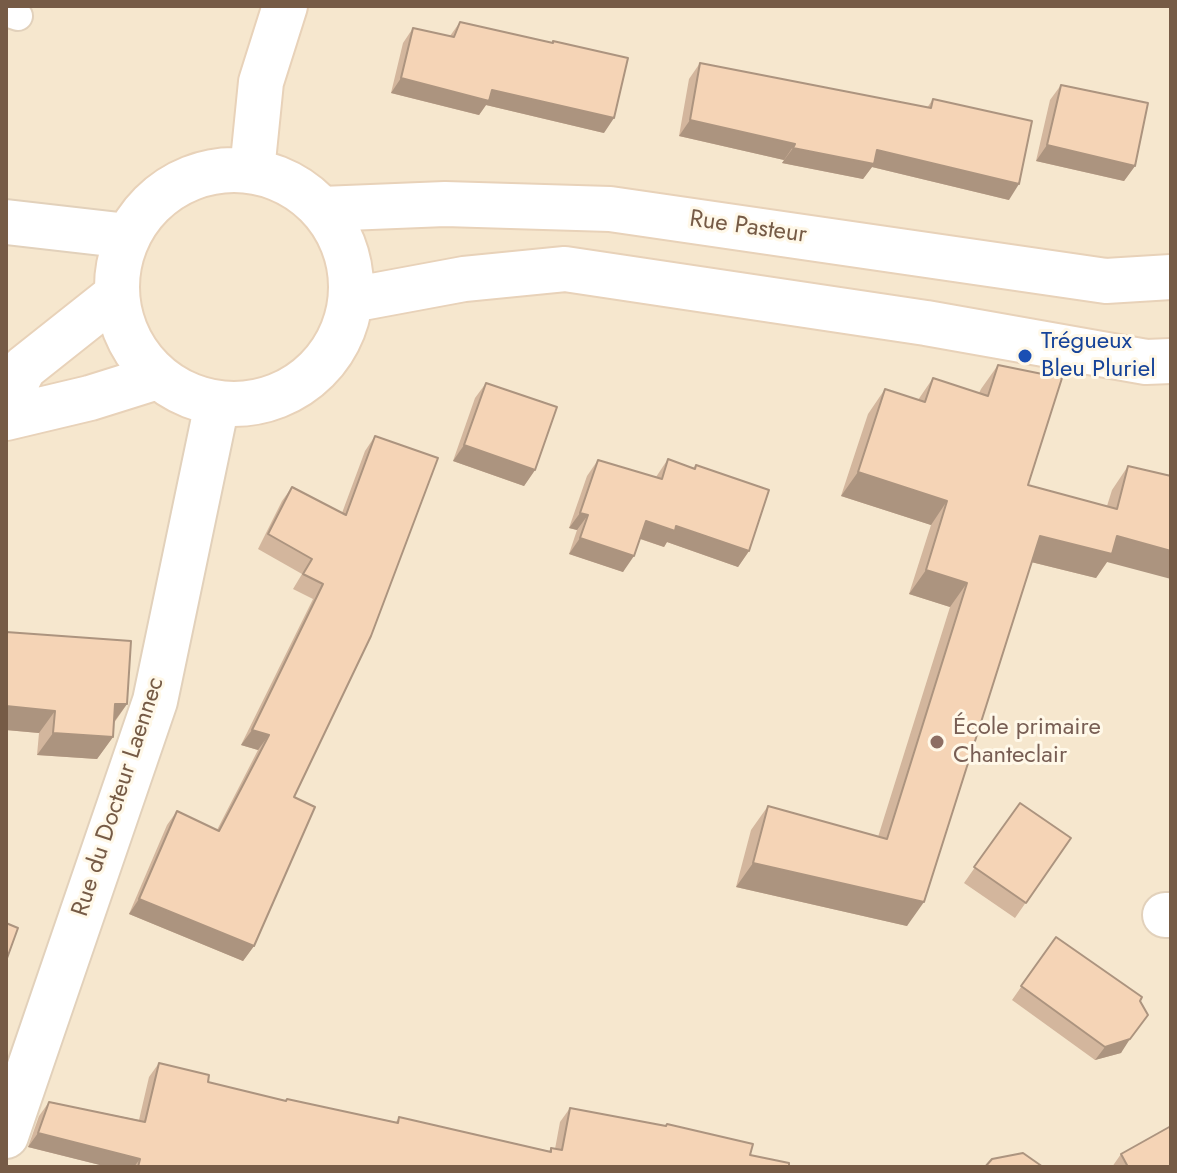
<!DOCTYPE html>
<html>
<head>
<meta charset="utf-8">
<style>
  body { margin:0 }
  #map { position:relative; width:1177px; height:1173px; overflow:hidden; background:#fef4e0; font-family:Jost,sans-serif }
  canvas { display:block }
  .frame { position:absolute; inset:0; border:8px solid #765b46; pointer-events:none }
</style>
</head>
<body>
<div id="map">
<canvas width="1177" height="1173"></canvas>
<div class="frame"></div>
</div>
<script>
const ctx = document.querySelector('canvas').getContext('2d');
ctx.lineJoin = 'round';
function fillPath(path, color) { ctx.fillStyle = color; ctx.fill(path, 'evenodd'); }
function strokePath(path, color, width, dash) { ctx.strokeStyle = color; ctx.lineWidth = width; ctx.lineCap = dash ? 'butt' : 'round'; ctx.setLineDash(dash || []); ctx.stroke(path); }
function label(font, color, halo, rows, align = 'center') {
  ctx.font = font + ' Jost,sans-serif'; ctx.lineWidth = 6; ctx.setLineDash([]); ctx.textBaseline = 'middle'; ctx.strokeStyle = halo; ctx.fillStyle = color; for (const [text, x, y, turn = 0] of rows) {
    ctx.save(); ctx.translate(x, y); ctx.rotate((+turn || 0) * Math.PI / 180); ctx.textAlign = isNaN(turn) ? turn : align; if (halo) ctx.strokeText(text, 0, 0); ctx.fillText(text, 0, 0); ctx.restore();
  }
}
fillPath(new Path2D(`
  M 6,6 L 1171,6 L 1171,1167 L 6,1167 Z`), '#f6e7ce');
const lane = new Path2D(`
  M 6,12 L 18,16`);
const street = new Path2D(`
  M 6,222 L 128,236
  M 1165,915 L 1171,915
  M 6,1136 L 155,701 L 217,404`);
const secondary = new Path2D(`
  M117 287a117 117 0 1 1 234 0a117 117 0 1 1-234 0Z
  M 252,171 L 261,82 L 285,6
  M 322,209 L 445,204 L 610,209 L 1106,281 L 1171,277
  M 351,300 L 464,279 L 565,269 L 926,323 L 1146,362 L 1171,361
  M 6,402 L 24,368 L 116,295
  M 6,418 L 90,398 L 157,377`);
strokePath(lane, '#e2d1bb', 32);
strokePath(street, '#e2d1bb', 48);
strokePath(secondary, '#e8d2b9', 48);
strokePath(lane, '#fff', 28);
strokePath(street, '#fff', 44);
strokePath(secondary, '#fff', 44);
fillPath(new Path2D(`
  M 460,22 L 552,43 L 553,41 L 604,133 L 486,105 L 479,115 L 391,93 L 403,43 L 413,28 L 450,36 Z
  M 700,63 L 927,108 L 933,99 L 1009,200 L 872,167 L 863,179 L 782,163 L 784,160 L 679,136 L 689,79 Z
  M 1061,85 L 1135,166 L 1124,181 L 1036,161 L 1050,100 Z
  M 998,365 L 1028,485 L 1107,506 L 1112,490 L 1128,466 L 1107,562 L 1096,578 L 1031,562 L 907,926 L 736,887 L 751,830 L 768,806 L 878,837 L 950,607 L 909,594 L 931,525 L 841,496 L 868,414 L 885,389 L 918,400 L 933,378 L 979,393 L 981,389 Z
  M 486,383 L 535,470 L 524,486 L 453,461 L 475,398 Z
  M 375,436 L 294,797 L 254,946 L 243,961 L 129,914 L 167,825 L 177,811 L 217,830 L 258,750 L 241,745 L 313,599 L 293,589 L 302,574 L 258,549 L 282,501 L 292,487 L 342,513 L 365,451 Z
  M 668,459 L 693,468 L 696,465 L 749,551 L 738,567 L 667,542 L 664,547 L 640,539 L 623,572 L 569,554 L 577,530 L 569,528 L 587,476 L 598,460 L 656,477 Z
  M 6,632 L 127,704 L 114,723 L 113,737 L 97,759 L 37,755 L 39,733 L 6,730 Z
  M 1020,803 L 1071,838 L 1015,918 L 964,883 Z
  M 1056,937 L 1140,1001 L 1121,1053 L 1095,1060 L 1012,1000 Z
  M 159,1063 L 208,1082 L 285,1101 L 287,1099 L 396,1122 L 399,1117 L 549,1151 L 551,1148 L 555,1149 L 560,1122 L 570,1108 L 666,1126 L 667,1124 L 750,1155 L 789,1167 L 108,1167 L 28,1147 L 39,1116 L 49,1102 L 139,1120 L 149,1077 Z
  M 1121,1154 L 1171,1167 L 1112,1167 Z`), '#d3b69d');
fillPath(new Path2D(`
  M 401,78 L 492,90 L 614,118 L 604,133 L 486,105 L 479,115 L 391,93 Z
  M 690,120 L 795,144 L 784,160 L 679,136 Z
  M 1047,145 L 1135,166 L 1124,181 L 1036,161 Z
  M 793,148 L 877,150 L 1019,184 L 1009,200 L 872,167 L 863,179 L 782,163 Z
  M 464,445 L 535,470 L 524,486 L 453,461 Z
  M 858,472 L 947,501 L 931,525 L 841,496 Z
  M 580,513 L 588,515 L 577,530 L 569,528 Z
  M 646,521 L 676,526 L 749,551 L 738,567 L 667,542 L 664,547 L 635,537 Z
  M 1040,536 L 1117,536 L 1171,551 L 1171,579 L 1107,562 L 1096,578 L 1023,560 Z
  M 580,538 L 634,556 L 623,572 L 569,554 Z
  M 926,570 L 967,583 L 950,607 L 909,594 Z
  M 115,704 L 127,704 L 111,726 Z
  M 6,706 L 55,711 L 39,733 L 6,730 Z
  M 252,730 L 269,735 L 258,750 L 241,745 Z
  M 53,733 L 113,737 L 97,759 L 37,755 Z
  M 753,863 L 924,902 L 907,926 L 736,887 Z
  M 139,899 L 254,946 L 243,961 L 129,914 Z
  M 1130,1039 L 1121,1053 L 1095,1060 L 1105,1047 Z
  M 38,1133 L 140,1159 L 134,1167 L 108,1167 L 28,1147 Z`), '#ac947f');
const building = new Path2D(`
  M 460,22 L 553,43 L 553,41 L 628,58 L 614,118 L 492,90 L 489,101 L 401,78 L 413,28 L 454,37 Z
  M 700,63 L 931,108 L 933,99 L 1032,121 L 1019,184 L 877,150 L 874,164 L 793,148 L 795,144 L 690,120 Z
  M 1061,85 L 1148,103 L 1135,166 L 1047,145 Z
  M 998,365 L 1062,378 L 1028,485 L 1117,509 L 1128,466 L 1171,476 L 1171,551 L 1117,536 L 1112,554 L 1040,536 L 924,902 L 753,863 L 768,806 L 887,839 L 967,583 L 926,570 L 947,501 L 858,472 L 885,389 L 925,402 L 933,378 L 988,396 Z
  M 486,383 L 557,407 L 535,470 L 464,445 Z
  M 375,436 L 438,458 L 371,636 L 294,797 L 315,807 L 254,946 L 139,899 L 177,811 L 219,831 L 269,735 L 252,730 L 323,584 L 303,574 L 312,559 L 268,534 L 292,487 L 346,515 Z
  M 668,459 L 695,469 L 696,465 L 769,490 L 749,551 L 676,526 L 675,531 L 646,521 L 634,556 L 580,538 L 588,515 L 580,513 L 598,460 L 662,479 Z
  M 6,632 L 131,641 L 127,704 L 115,704 L 113,737 L 53,733 L 55,711 L 6,706 Z
  M 1020,803 L 1071,838 L 1026,903 L 974,867 Z
  M 6,923 L 18,928 L 6,961 Z
  M 1056,937 L 1142,997 L 1140,1001 L 1148,1015 L 1130,1039 L 1105,1047 L 1021,986 Z
  M 159,1063 L 209,1075 L 208,1082 L 286,1101 L 287,1099 L 398,1123 L 399,1117 L 551,1152 L 551,1148 L 562,1150 L 570,1108 L 666,1126 L 667,1124 L 753,1144 L 750,1155 L 789,1163 L 789,1167 L 138,1167 L 140,1159 L 38,1133 L 49,1102 L 145,1122 Z
  M 1171,1126 L 1171,1167 L 1128,1167 L 1121,1154 Z
  M 1023,1153 L 1043,1167 L 985,1167 L 992,1159 Z`);
fillPath(building, '#f5d4b6');
strokePath(building, '#ac947f', 2);
for (const [x, y, r, color] of [
  [1025,356,8,"#1a4fb4"],
  [937,742,8,"#8d6e63"]
]) { const dot = new Path2D(); dot.arc(x, y, r, 0, 2 * Math.PI); ctx.fillStyle = color; ctx.fill(dot); strokePath(dot, '#fff8e8', 3); }
label('24px', '#765b46', '#fff8e8', [
  ["Rue Pasteur",748,228,8],
  ["Rue du Docteur Laennec",119,797,-72]
]);
label('24px', '#164399', '#fff8e8', [
  ["Trégueux",1041,342],
  ["Bleu Pluriel",1041,370]
], 'left');
label('24px', '#785e54', '#fff8e8', [
  ["École primaire",953,728],
  ["Chanteclair",953,756]
], 'left');
</script>
</body>
</html>
